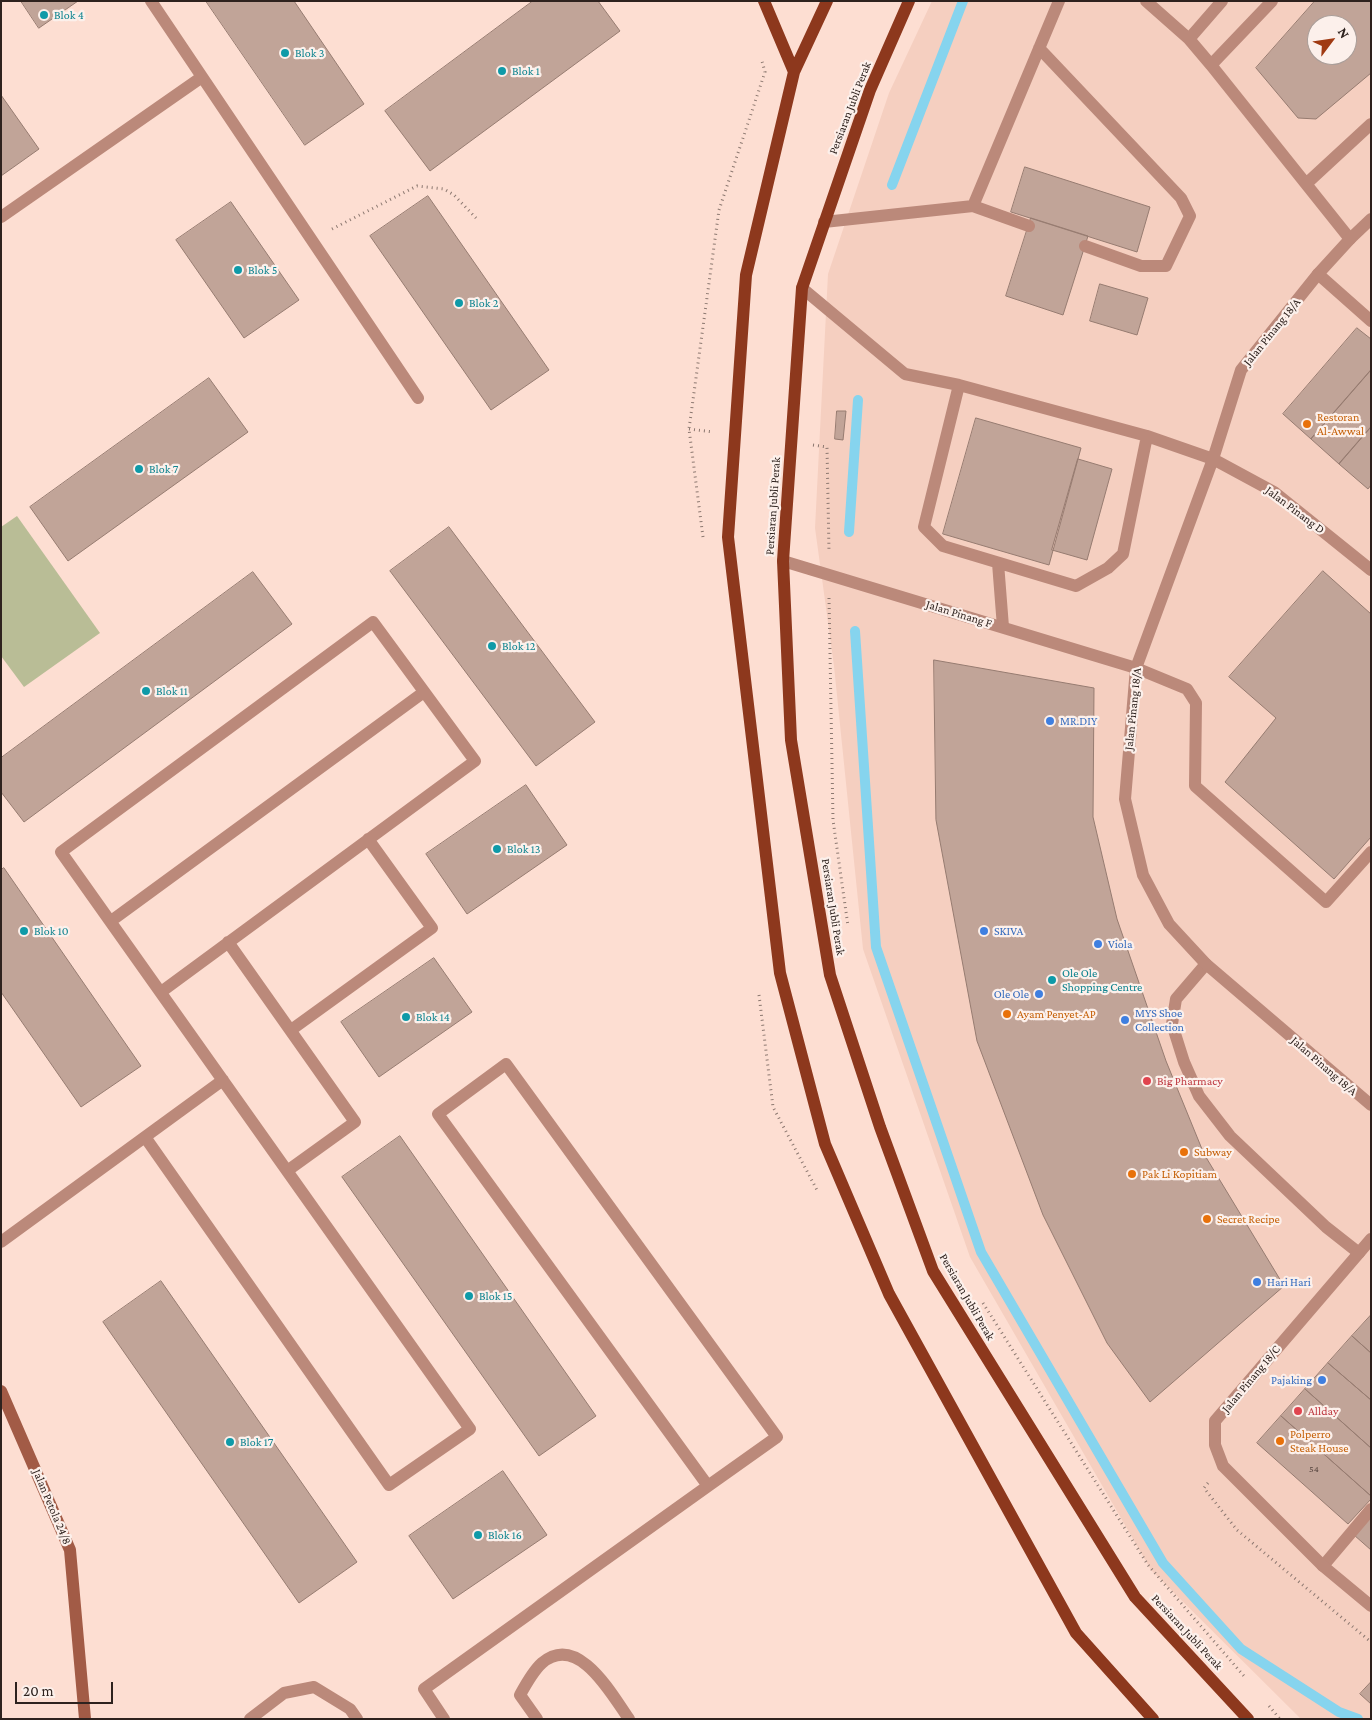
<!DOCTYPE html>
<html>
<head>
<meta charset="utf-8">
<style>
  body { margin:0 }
  #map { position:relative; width:1372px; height:1720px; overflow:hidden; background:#fdded2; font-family:"Crimson Pro",serif }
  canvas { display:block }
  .frame { position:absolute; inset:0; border:2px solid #2e221e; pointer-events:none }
  .north { position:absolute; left:1307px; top:15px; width:50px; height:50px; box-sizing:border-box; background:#fcf0eb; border:1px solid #aa9e99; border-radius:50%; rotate:59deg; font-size:14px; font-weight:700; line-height:20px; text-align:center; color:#2e221e }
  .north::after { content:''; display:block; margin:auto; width:18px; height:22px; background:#a03a12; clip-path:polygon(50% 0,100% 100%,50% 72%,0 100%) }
  .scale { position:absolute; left:15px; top:1682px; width:98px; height:22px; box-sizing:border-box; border:2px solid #2e221e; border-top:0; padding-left:6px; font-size:15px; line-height:18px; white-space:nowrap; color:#2e221e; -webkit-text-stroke:4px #fcf0eb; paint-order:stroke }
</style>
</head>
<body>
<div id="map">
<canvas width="1372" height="1720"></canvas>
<div class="frame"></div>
<div class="north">N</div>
<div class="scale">20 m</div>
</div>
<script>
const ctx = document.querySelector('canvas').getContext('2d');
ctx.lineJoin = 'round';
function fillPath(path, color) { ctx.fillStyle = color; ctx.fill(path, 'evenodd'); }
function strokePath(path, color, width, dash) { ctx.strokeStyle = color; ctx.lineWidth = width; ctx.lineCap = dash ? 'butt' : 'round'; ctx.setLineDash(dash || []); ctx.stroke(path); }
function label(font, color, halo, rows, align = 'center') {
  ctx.font = font + ' "Crimson Pro",serif'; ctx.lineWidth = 4.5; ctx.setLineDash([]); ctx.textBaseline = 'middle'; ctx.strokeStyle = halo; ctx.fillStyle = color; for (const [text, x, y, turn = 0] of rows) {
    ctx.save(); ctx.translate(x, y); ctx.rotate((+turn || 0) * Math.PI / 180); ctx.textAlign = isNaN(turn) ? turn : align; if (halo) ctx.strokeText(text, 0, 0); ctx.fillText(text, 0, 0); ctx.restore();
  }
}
fillPath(new Path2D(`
  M 932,1 L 1371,1 L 1371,1719 L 1301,1719 L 1151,1570 L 970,1257 L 863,949 L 834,666 L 815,528 L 828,274 L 889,93 ZM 1317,25 L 1347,25 L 1347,55 L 1317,55 Z`), '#f5cfc0');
fillPath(new Path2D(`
  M 17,516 L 100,633 L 24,687 L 1,656 L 1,527 Z`), '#b9bd96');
strokePath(new Path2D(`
  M 892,185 L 963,1
  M 849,532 L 858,400
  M 855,631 L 876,947 L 981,1252 L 1163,1563 L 1241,1649 L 1339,1712 L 1358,1719`), '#86d4ee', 10);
const building = new Path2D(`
  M 21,1 L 78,1 L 39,28 Z
  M 206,1 L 294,1 L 364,104 L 305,145 Z
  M 533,1 L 598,1 L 620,31 L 430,171 L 385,111 Z
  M 1315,1 L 1371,1 L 1371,73 L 1316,119 L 1298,118 L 1256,68 ZM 1317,25 L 1347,25 L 1347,55 L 1317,55 Z
  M 1,95 L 39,149 L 1,176 Z
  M 1025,167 L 1150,207 L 1137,252 L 1011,212 Z
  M 428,196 L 549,370 L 491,410 L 370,236 Z
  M 231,202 L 299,300 L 244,338 L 176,240 Z
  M 1031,218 L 1088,236 L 1063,315 L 1006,296 Z
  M 1100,284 L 1148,298 L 1137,335 L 1090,321 Z
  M 1357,328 L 1371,339 L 1371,370 L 1311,439 L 1283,414 Z
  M 1371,370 L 1371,427 L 1339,464 L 1311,439 Z
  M 209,378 L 248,432 L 68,561 L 30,507 Z
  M 837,411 L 846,411 L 843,440 L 835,439 Z
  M 976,418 L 1081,448 L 1049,565 L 943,534 Z
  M 1371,427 L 1371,485 L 1368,489 L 1339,464 Z
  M 1078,459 L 1112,469 L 1087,560 L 1052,550 Z
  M 449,527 L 595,722 L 536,766 L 390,571 Z
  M 1323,571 L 1371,614 L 1371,837 L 1334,879 L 1225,782 L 1276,718 L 1229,677 Z
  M 253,572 L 292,624 L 24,822 L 1,792 L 1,758 Z
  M 934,660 L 1094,688 L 1093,817 L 1117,919 L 1166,1061 L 1204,1154 L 1284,1286 L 1150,1402 L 1107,1343 L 1043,1215 L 977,1041 L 936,820 Z
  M 526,785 L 567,845 L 467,914 L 426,854 Z
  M 4,868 L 141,1066 L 81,1107 L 1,992 L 1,870 Z
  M 434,958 L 472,1012 L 379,1077 L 341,1022 Z
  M 400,1136 L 596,1416 L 539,1456 L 342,1177 Z
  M 161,1281 L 357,1562 L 299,1603 L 103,1322 Z
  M 1371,1315 L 1371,1353 L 1352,1336 Z
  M 1352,1336 L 1371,1353 L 1371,1400 L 1328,1363 Z
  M 1328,1363 L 1371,1400 L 1371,1448 L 1305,1389 Z
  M 1305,1389 L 1371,1448 L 1371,1496 L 1281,1416 Z
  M 1281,1416 L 1371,1496 L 1371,1499 L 1348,1524 L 1257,1443 Z
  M 503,1471 L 547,1535 L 453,1599 L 409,1536 Z
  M 1371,1516 L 1371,1550 L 1354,1535 Z
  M 1371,1682 L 1371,1704 L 1360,1694 Z`);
fillPath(building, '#c1a498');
strokePath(building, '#977c71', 1);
strokePath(new Path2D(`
  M 332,229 L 417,186 L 444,189 L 454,195 L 476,218
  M 689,429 L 713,432
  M 813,445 L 827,447 L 829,552
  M 703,537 L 689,429 L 719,210 L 765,72 L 762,61
  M 829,598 L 833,820 L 848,926
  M 759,995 L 773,1107 L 818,1192
  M 983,1303 L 1148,1565 L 1244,1676
  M 1208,1483 L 1204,1488 L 1237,1530 L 1371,1642
  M 1269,1706 L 1280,1719`), '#8c7870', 3, [1, 4]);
strokePath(new Path2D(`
  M 151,1 L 418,398
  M 1146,1 L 1189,39 L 1211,65
  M 1272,1 L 1211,65 L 1350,239
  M 1189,39 L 1222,1
  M 1039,48 L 1181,198 L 1190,216 L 1166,266 L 1141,266 L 1085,246
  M 1306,184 L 1371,124
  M 973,206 L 1029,226
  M 1,217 L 202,77
  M 824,222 L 973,206 L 1059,1
  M 1318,274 L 1371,321
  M 802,288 L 905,374 L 959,385 L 1147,436 L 1213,459
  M 959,385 L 924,527 L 943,546 L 1076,586 L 1108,568 L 1123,554 L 1147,436
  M 998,563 L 1003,627
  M 1136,668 L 1187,689 L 1196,703 L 1195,786 L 1326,902 L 1371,852
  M 111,921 L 424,692
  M 228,942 L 355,1122 L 287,1171
  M 1206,964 L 1176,999 L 1172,1024 L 1184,1062 L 1199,1096 L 1230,1136 L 1326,1227 L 1359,1253
  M 291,1030 L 432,928 L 368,839
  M 506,1064 L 777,1437 L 708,1486 L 438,1114 Z
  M 145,1137 L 389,1485 L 470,1429 L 61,852 L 373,622 L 475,761 L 161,992
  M 1,1242 L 223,1080
  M 1323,1566 L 1371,1509
  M 250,1719 L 284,1693 L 314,1687 L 350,1709 L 357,1719
  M 444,1719 L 424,1689 L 708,1486
  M 537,1719 L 520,1695 C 526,1684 533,1671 542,1663 C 578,1632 612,1695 629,1719`), '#bb897a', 12);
strokePath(new Path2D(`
  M 1371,219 L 1350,239 L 1318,274 L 1241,370 L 1213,459 L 1136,668 L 1125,799 L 1143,875 L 1169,924 L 1206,964 L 1371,1105
  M 1213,459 L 1274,492 L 1371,570
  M 783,561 L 1136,668
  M 1371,1239 L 1215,1421 L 1215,1445 L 1223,1466 L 1323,1566 L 1371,1606`), '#bb897a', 12);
strokePath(new Path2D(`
  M 1,1391 L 70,1550 L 85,1719`), '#a25b46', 12);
strokePath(new Path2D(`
  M 764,1 L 794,72
  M 827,1 L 794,72 L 746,275 L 728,537 L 780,973 L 825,1144 L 889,1294 L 1076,1633 L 1153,1719
  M 909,1 L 870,90 L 802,288 L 783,561 L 791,740 L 830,975 L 880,1127 L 933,1271 L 1135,1597 L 1248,1719`), '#8d381d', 12);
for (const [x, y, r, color] of [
  [44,15,5,"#0f9aa8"],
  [285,53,5,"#0f9aa8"],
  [502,71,5,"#0f9aa8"],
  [238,270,5,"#0f9aa8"],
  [459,303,5,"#0f9aa8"],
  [1307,424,5,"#e8710a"],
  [139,469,5,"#0f9aa8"],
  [492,646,5,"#0f9aa8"],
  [146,691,5,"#0f9aa8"],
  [1050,721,5,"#3f7fe0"],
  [497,849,5,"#0f9aa8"],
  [24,931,5,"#0f9aa8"],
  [984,931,5,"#3f7fe0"],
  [1098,944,5,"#3f7fe0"],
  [1052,980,5,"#0f9aa8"],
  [1039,994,5,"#3f7fe0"],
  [1007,1014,5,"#e8710a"],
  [406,1017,5,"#0f9aa8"],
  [1125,1020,5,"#3f7fe0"],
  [1147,1081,5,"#e0444e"],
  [1184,1152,5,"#e8710a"],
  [1132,1174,5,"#e8710a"],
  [1207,1219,5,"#e8710a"],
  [1257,1282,5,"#3f7fe0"],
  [469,1296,5,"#0f9aa8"],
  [1322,1380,5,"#3f7fe0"],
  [1298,1411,5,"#e0444e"],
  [1280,1441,5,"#e8710a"],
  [230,1442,5,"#0f9aa8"],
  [478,1535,5,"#0f9aa8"]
]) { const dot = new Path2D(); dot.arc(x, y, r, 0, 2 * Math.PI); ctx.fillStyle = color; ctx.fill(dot); strokePath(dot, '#fcf0eb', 2); }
label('10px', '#53423c', null, [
  ["54",1314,1469]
]);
label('12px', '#0d838f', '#fcf0eb', [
  ["Blok 4",54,15],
  ["Blok 3",295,53],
  ["Blok 1",512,71],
  ["Blok 5",248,270],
  ["Blok 2",469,303],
  ["Blok 7",149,469],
  ["Blok 12",502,646],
  ["Blok 11",156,691],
  ["Blok 13",507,849],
  ["Blok 10",34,931],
  ["Ole Ole",1062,973],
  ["Shopping Centre",1062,987],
  ["Blok 14",416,1017],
  ["Blok 15",479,1296],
  ["Blok 17",240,1442],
  ["Blok 16",488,1535]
], 'left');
label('12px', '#2e221e', '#fcf0eb', [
  ["Persiaran Jubli Perak",850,108,-69],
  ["Jalan Pinang 18/A",1272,332,-51],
  ["Persiaran Jubli Perak",773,506,-86],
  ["Jalan Pinang D",1295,510,37],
  ["Jalan Pinang F",959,614,17],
  ["Jalan Pinang 18/A",1133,709,-84],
  ["Persiaran Jubli Perak",833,907,81],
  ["Jalan Pinang 18/A",1324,1066,41],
  ["Persiaran Jubli Perak",967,1297,60],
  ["Jalan Pinang 18/C",1251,1379,-50],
  ["Jalan Petola 24/8",52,1507,67],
  ["Persiaran Jubli Perak",1187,1632,47]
]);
label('12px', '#c56008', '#fcf0eb', [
  ["Restoran",1317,417],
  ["Al-Awwal",1317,431],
  ["Ayam Penyet-AP",1017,1014],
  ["Subway",1194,1152],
  ["Pak Li Kopitiam",1142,1174],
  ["Secret Recipe",1217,1219],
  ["Polperro",1290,1434],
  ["Steak House",1290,1448]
], 'left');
label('12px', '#366cbe', '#fcf0eb', [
  ["MR.DIY",1060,721],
  ["SKIVA",994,931],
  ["Viola",1108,944],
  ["Ole Ole",1029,994,"right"],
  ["MYS Shoe",1135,1013],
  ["Collection",1135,1027],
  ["Hari Hari",1267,1282],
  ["Pajaking",1312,1380,"right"]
], 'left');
label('12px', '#be3a42', '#fcf0eb', [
  ["Big Pharmacy",1157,1081],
  ["Allday",1308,1411]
], 'left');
</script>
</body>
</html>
